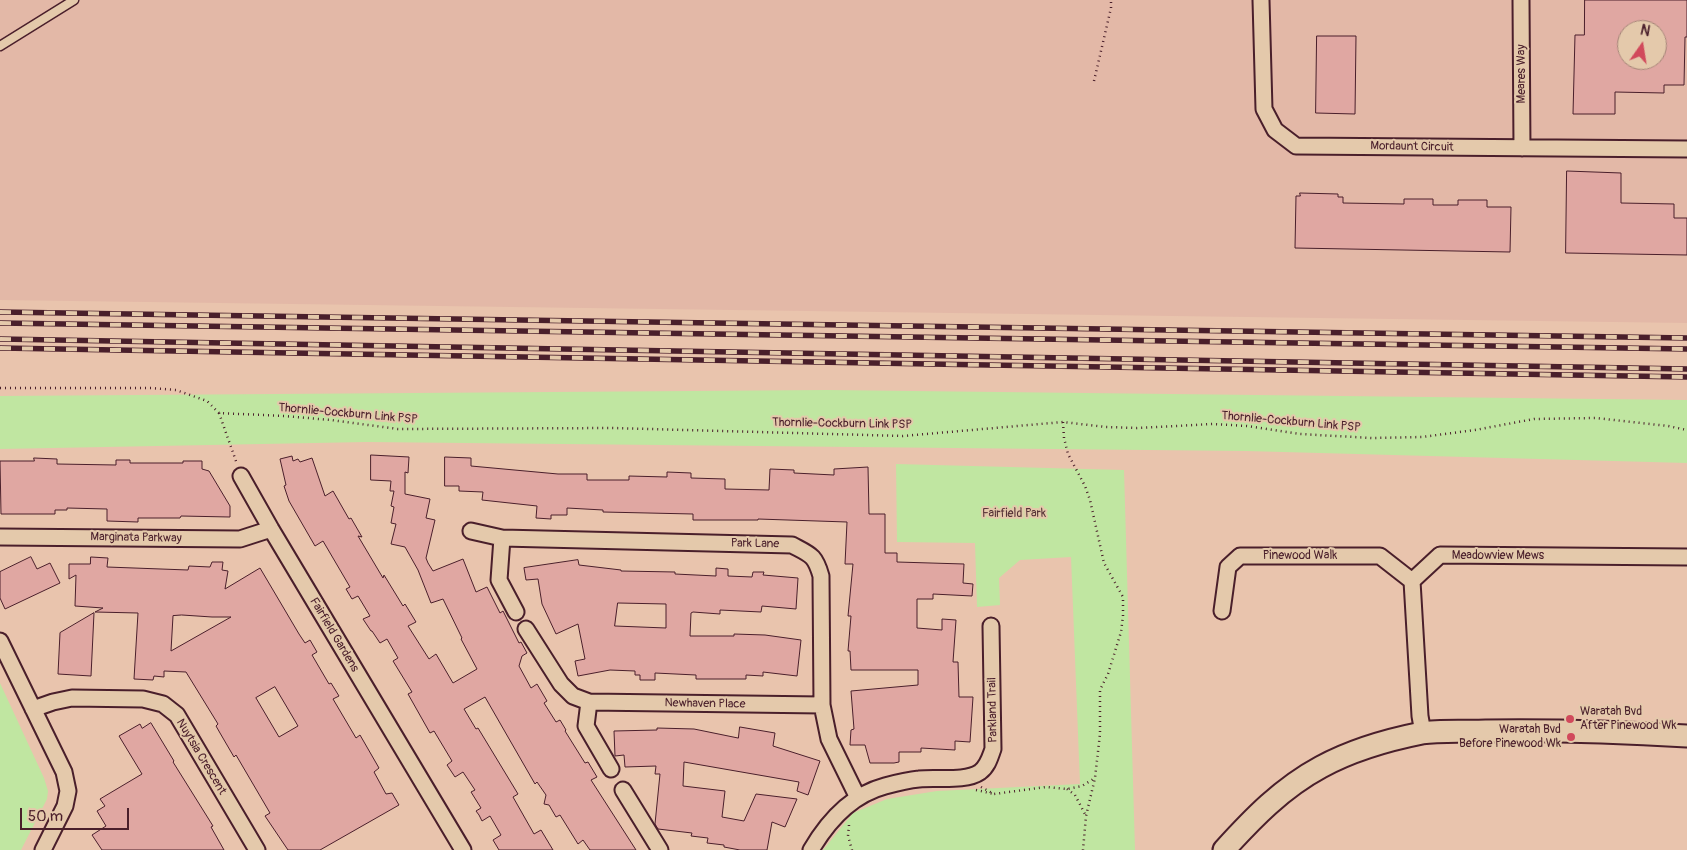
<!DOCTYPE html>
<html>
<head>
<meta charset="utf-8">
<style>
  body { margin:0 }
  #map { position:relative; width:1687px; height:850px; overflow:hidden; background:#e9c4ad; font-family:Pangolin,sans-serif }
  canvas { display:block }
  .north { position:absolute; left:1617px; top:20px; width:50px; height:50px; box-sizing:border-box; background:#e4c9ab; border:1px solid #a68578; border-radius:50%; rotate:13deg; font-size:14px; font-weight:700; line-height:20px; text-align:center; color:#4a1f2b }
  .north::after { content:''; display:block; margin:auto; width:18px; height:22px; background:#d1495b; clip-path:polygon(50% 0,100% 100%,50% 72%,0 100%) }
  .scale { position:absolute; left:20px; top:808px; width:109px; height:22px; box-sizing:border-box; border:2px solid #4a1f2b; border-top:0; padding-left:6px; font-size:15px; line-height:18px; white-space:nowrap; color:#4a1f2b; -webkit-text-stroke:4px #e4c9ab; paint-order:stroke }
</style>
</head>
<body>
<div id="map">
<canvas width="1687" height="850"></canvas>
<div class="north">N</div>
<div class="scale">50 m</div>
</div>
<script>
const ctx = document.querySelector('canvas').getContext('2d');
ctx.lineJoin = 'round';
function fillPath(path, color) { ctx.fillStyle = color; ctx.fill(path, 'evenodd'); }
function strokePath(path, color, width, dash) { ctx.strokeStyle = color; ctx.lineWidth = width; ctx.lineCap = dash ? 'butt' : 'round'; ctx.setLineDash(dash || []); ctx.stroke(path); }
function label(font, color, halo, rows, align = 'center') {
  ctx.font = font + ' Pangolin,sans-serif'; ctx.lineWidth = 4; ctx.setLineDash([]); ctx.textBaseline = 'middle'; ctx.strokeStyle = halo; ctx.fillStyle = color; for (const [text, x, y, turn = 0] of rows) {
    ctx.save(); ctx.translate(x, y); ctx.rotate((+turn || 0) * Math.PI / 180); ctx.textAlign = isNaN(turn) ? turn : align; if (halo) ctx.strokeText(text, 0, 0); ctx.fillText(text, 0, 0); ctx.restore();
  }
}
fillPath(new Path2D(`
  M 0,0 L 1687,0 L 1687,323 L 0,300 ZM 1627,30 L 1657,30 L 1657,60 L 1627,60 Z`), '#e3b8a7');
fillPath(new Path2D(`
  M 827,390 L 1687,400 L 1687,463 L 1246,451 L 367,442 L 0,449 L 0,396 Z
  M 896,464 L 1124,470 L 1135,850 L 823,850 L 853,813 L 887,799 L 937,791 L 1080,784 L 1071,557 L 1020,560 L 999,578 L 1000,605 L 977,607 L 975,543 L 897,542 Z
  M 0,683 L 44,778 L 48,791 L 47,799 L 21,850 L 0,850 Z`), '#c0e6a1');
const building = new Path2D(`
  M 1585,0 L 1687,0 L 1687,37 L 1685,37 L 1684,85 L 1664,85 L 1664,93 L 1615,92 L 1615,114 L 1573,114 L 1575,35 L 1584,35 ZM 1627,30 L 1657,30 L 1657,60 L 1627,60 Z
  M 1317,36 L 1356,36 L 1355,114 L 1316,113 Z
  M 1567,171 L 1621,173 L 1621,203 L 1674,204 L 1674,218 L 1687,218 L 1687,255 L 1566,253 Z
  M 1300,193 L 1338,194 L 1338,197 L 1343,197 L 1343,203 L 1404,204 L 1404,199 L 1433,199 L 1433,205 L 1458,205 L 1458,200 L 1487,200 L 1487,207 L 1511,207 L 1510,252 L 1295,248 L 1296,196 L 1300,196 Z
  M 371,455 L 409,457 L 408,473 L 405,472 L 405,494 L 430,499 L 426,518 L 435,520 L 426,558 L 428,563 L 433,571 L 463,559 L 476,592 L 487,587 L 500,613 L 503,611 L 519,643 L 521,642 L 527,653 L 522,656 L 519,666 L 531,688 L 537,684 L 547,701 L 544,703 L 556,722 L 560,720 L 566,730 L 565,731 L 585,763 L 588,762 L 597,777 L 591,780 L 636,850 L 590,850 L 583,840 L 578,844 L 560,815 L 556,817 L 549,805 L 544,804 L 546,795 L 537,782 L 535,784 L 485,697 L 464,709 L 476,729 L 478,728 L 518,794 L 513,797 L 534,834 L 541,830 L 553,850 L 499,850 L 493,840 L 501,835 L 490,816 L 482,821 L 479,815 L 476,811 L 481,808 L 471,792 L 475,790 L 463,772 L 455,777 L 447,765 L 452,761 L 434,731 L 430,733 L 408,694 L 412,692 L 393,661 L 398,658 L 387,639 L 380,643 L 372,631 L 371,631 L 363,619 L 370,616 L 358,596 L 352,599 L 346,589 L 350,587 L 323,541 L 315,546 L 289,501 L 284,486 L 286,485 L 280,459 L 292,456 L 293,461 L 298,459 L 300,462 L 312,458 L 325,496 L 333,491 L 349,519 L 351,518 L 362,537 L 358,536 L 383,578 L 384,575 L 403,606 L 405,604 L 416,622 L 408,626 L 429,659 L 436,654 L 453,683 L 477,669 L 461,639 L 462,638 L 443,599 L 431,603 L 418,570 L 405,547 L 391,544 L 396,524 L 391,523 L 394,507 L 391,506 L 394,491 L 390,491 L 391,481 L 371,480 Z
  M 445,457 L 471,458 L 471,466 L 558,474 L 587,474 L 587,480 L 629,480 L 629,476 L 667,477 L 667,472 L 691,473 L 691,478 L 725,479 L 725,489 L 769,490 L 770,469 L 794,470 L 794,473 L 834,475 L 834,469 L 868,467 L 869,514 L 885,514 L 885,553 L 897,553 L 897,562 L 964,564 L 963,583 L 973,584 L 972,596 L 933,594 L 933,599 L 917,599 L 917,628 L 942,630 L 942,619 L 956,620 L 953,662 L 958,662 L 959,697 L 973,697 L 970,742 L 955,741 L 955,750 L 921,748 L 921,752 L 899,752 L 899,762 L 894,763 L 870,763 L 865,745 L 850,745 L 851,730 L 854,729 L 851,691 L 918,685 L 918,670 L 851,670 L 850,651 L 848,651 L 851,616 L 848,616 L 853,564 L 845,564 L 847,522 L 758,519 L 758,520 L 693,520 L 693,514 L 603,512 L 603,510 L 567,508 L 567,515 L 551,515 L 551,519 L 536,518 L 537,506 L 482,500 L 483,492 L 459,491 L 459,486 L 445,486 Z
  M 34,458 L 57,459 L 57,464 L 116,465 L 116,460 L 130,460 L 130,463 L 183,463 L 183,461 L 202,461 L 202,469 L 209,471 L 230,506 L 230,517 L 181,516 L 180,518 L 138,518 L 138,522 L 107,521 L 107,509 L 67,508 L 67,510 L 55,510 L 55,514 L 1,514 L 0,461 L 34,461 Z
  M 31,557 L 37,569 L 50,563 L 60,583 L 5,609 L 0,598 L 0,572 Z
  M 91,557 L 108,558 L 107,567 L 188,570 L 189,566 L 210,567 L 212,562 L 223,562 L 222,570 L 228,571 L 225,589 L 260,568 L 299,634 L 305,643 L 310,640 L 317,652 L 312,655 L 329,684 L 331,683 L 339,696 L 333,699 L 356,738 L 360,735 L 379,768 L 374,772 L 386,794 L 392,793 L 399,805 L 320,850 L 288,850 L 265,816 L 270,813 L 236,755 L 234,757 L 220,733 L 216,726 L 218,724 L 186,672 L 164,671 L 164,677 L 154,676 L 153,680 L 134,679 L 138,613 L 95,612 L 103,608 L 75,606 L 76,575 L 69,579 L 69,564 L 90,564 ZM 182,615 L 212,617 L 231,617 L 171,651 L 173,616 ZM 275,687 L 298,726 L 279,737 L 256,698 Z
  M 578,560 L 579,565 L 621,570 L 621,571 L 675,572 L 675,574 L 716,576 L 716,568 L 728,569 L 728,576 L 752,577 L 753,572 L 764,572 L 763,575 L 798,578 L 796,609 L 762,606 L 761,612 L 720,610 L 720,614 L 693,612 L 691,613 L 690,636 L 734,636 L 734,634 L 765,635 L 801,640 L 797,676 L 763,672 L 763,676 L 746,675 L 746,679 L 696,679 L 696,675 L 655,673 L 655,680 L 640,680 L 640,675 L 635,675 L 635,671 L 610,670 L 578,676 L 575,661 L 585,659 L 578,624 L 556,634 L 542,604 L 538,579 L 526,580 L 524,568 ZM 618,603 L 666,604 L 666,628 L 615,626 Z
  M 94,613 L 91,676 L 58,674 L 60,633 Z
  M 151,723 L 174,761 L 173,762 L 213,826 L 211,827 L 224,850 L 102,850 L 92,835 L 106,826 L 97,811 L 105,806 L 100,799 L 142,774 L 119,736 L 140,724 L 142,728 Z
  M 740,727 L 775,733 L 773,746 L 820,761 L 808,795 L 797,791 L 799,782 L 684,762 L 683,786 L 725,791 L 722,817 L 744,821 L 756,794 L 797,799 L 785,827 L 772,822 L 767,850 L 740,850 L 724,847 L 724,845 L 707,843 L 708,838 L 691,836 L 692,833 L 658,829 L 655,824 L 660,774 L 655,774 L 656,766 L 625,767 L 624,755 L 615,756 L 614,731 L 657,730 L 657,728 L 694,729 L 738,738 Z`);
fillPath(building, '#e0a7a2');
strokePath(building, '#4a1f2b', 1);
const lane = new Path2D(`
  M 0,46 L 74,0`);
const street = new Path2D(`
  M 1261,0 L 1264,109 L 1275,130 L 1296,146 L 1687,149
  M 1521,0 L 1522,148
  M 241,476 L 271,529 L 463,850
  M 471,531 L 502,538 L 792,545 C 811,555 815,555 821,576 L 822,705 L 829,739 L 858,798
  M 0,537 L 240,539 L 271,529
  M 502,538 L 499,580 L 516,612
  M 1222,611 L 1228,567 L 1240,556 L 1380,556 L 1412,581
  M 526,629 L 561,684 L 573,696 L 589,702 L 822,705
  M 0,641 L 64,772 L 68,791 L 65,806 L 43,850
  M 589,702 L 586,726 L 611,769
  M 33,709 L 53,702 L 72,698 L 143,699 L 163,704 L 177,715 L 257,850
  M 1423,733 L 1420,716 L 1412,581 L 1440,555 L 1687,557
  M 623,790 L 660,850
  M 811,850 C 828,821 851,795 885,786 C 896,783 908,780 919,779 C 936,777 966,782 980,772 C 988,766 990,757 993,749 L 991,626`);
const secondary = new Path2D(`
  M 1224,850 C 1253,818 1282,788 1321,767 C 1352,750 1387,740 1422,733 C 1440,730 1467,732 1486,731 C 1553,730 1620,732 1687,736`);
strokePath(lane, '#4a1f2b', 11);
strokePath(street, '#4a1f2b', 19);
strokePath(secondary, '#4a1f2b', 25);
strokePath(new Path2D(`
  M 1094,81 L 1111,8 L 1111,0
  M 0,388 L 151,388 L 176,390 L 207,401 L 219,413 L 284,416 L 331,420 L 398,429 L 613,428 L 903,436 L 1063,422 L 1106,427 L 1137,428 L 1213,424 L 1247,426 L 1300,434 L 1372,438 L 1422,437 L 1475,430 L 1534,419 L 1596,418 L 1668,426 L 1687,430
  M 219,413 L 237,464
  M 1063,422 L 1064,438 L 1068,454 L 1085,486 L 1090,500 L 1104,563 L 1123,597 L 1123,616 L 1121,632 L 1108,674 L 1100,690 L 1100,734 L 1095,778 L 1086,816 L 1083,850
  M 981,787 L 994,794 L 1046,787 L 1067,789 L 1082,786 L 1095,778
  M 1067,789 L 1075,795 L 1086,816
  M 976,790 L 994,794
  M 849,825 L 848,836 L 852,850`), '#4a1f2b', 2.5, [1, 4]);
strokePath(lane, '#e4c9ab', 8);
strokePath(street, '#e4c9ab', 15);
strokePath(secondary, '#e4c9ab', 21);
const rail = new Path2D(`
  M 0,312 L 1687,338
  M 0,323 L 1687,349
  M 0,339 L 1687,369
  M 0,348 L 1687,377`);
strokePath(rail, '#4a1f2b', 5.5);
strokePath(rail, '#e4c9ab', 4, [11]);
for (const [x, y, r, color] of [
  [1570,719,5,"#d1495b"],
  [1571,737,5,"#d1495b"]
]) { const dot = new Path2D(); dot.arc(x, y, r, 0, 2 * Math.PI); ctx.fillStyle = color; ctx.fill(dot); strokePath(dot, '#e4c9ab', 2); }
label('12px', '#4a1f2b', '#e4c9ab', [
  ["Meares Way",1522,74,-90],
  ["Mordaunt Circuit",1412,147,1],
  ["Thornlie-Cockburn Link PSP",348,414,5],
  ["Thornlie-Cockburn Link PSP",1291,422,5],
  ["Thornlie-Cockburn Link PSP",842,424,1],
  ["Marginata Parkway",136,538,1],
  ["Park Lane",755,544,1],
  ["Pinewood Walk",1300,556],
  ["Meadowview Mews",1498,556],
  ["Fairfield Gardens",334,635,59],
  ["Newhaven Place",705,704,1],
  ["Parkland Trail",993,710,-91],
  ["Nuytsia Crescent",201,757,59]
]);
label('12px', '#563337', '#e4c9ab', [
  ["Fairfield Park",1014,514]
]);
label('12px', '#4a1f2b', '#e4c9ab', [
  ["Waratah Bvd",1580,712],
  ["After Pinewood Wk",1580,726],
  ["Waratah Bvd",1561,730,"right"],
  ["Before Pinewood Wk",1561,744,"right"]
], 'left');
</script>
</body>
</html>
